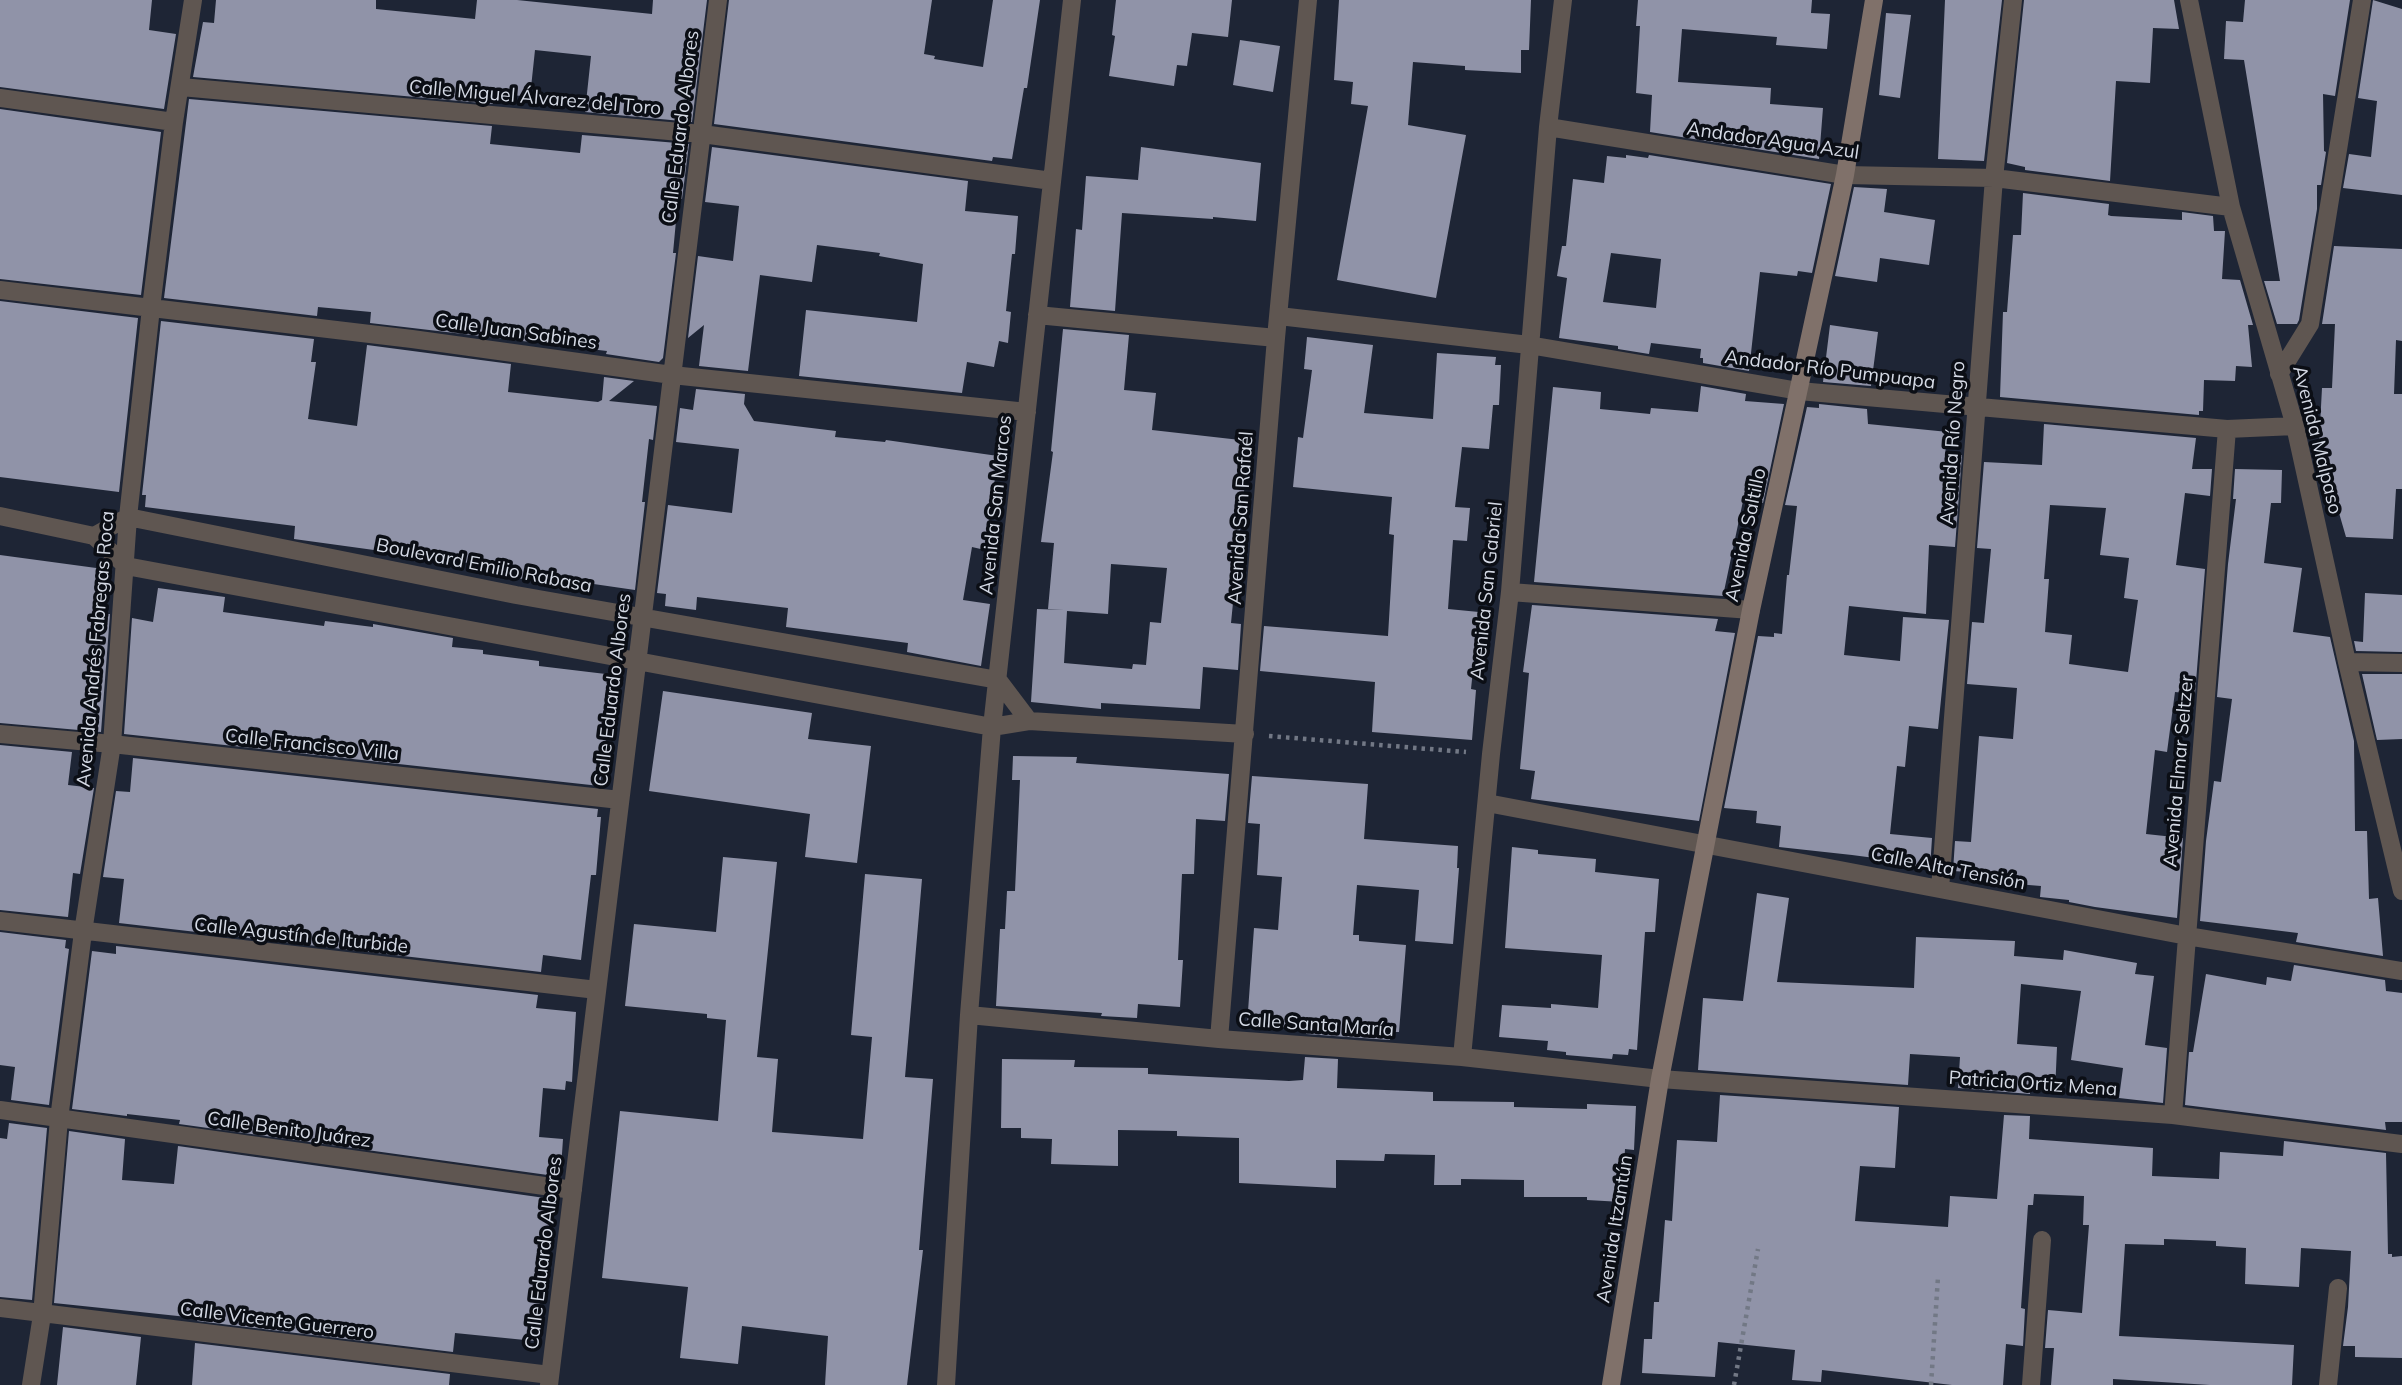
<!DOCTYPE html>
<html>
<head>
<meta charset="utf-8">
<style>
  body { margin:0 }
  canvas { display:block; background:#1e2535 }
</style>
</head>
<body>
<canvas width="2402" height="1385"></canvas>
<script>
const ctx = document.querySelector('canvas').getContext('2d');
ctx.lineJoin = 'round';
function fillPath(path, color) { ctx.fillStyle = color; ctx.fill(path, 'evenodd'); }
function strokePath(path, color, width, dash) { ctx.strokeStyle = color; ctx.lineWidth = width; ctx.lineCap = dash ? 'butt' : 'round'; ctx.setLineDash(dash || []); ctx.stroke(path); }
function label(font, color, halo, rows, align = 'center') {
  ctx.font = font + ' Mulish,sans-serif'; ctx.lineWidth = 7; ctx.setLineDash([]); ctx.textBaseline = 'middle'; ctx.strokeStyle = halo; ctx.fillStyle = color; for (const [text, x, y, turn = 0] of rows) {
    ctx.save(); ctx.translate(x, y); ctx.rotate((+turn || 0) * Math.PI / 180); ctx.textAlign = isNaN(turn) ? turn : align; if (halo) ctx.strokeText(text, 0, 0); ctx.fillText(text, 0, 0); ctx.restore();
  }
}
fillPath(new Path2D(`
  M 0,0 L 152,0 L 149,30 L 176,34 L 164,109 L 0,87 Z
  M 216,0 L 376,0 L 376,9 L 475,19 L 477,0 L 517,0 L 652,14 L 653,0 L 707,0 L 692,122 L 585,112 L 591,56 L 535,50 L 530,97 L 494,93 L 493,104 L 193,77 L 203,22 L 214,23 Z
  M 729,0 L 932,0 L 924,54 L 935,56 L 934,59 L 983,67 L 993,0 L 1040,0 L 1027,88 L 1024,88 L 1012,159 L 993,157 L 992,161 L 714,124 Z
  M 1116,0 L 1232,0 L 1228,37 L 1192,33 L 1187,66 L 1177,65 L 1174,86 L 1109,76 L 1115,36 L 1112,35 Z
  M 1339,0 L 1531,0 L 1529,50 L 1521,50 L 1521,73 L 1465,70 L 1465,66 L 1413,62 L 1408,125 L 1466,135 L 1436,298 L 1337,280 L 1368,106 L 1351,104 L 1353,82 L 1334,80 Z
  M 1638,0 L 1812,0 L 1811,13 L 1830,14 L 1827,49 L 1776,45 L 1777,37 L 1682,29 L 1678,82 L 1771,88 L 1770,104 L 1823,108 L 1819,159 L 1650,132 L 1652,95 L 1636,93 L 1640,26 L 1636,26 Z
  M 1945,0 L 2002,0 L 1984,161 L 1938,159 Z
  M 2024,0 L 2174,0 L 2179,29 L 2153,28 L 2150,83 L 2116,81 L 2110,181 L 2025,170 L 2025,167 L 2007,163 Z
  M 2245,0 L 2350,0 L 2335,96 L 2323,94 L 2324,151 L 2326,152 L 2321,185 L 2317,185 L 2317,209 L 2299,320 L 2297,324 L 2277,324 L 2264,281 L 2280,281 L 2244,60 L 2224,59 L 2226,21 L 2243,22 Z
  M 2373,0 L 2402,9 L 2402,195 L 2343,188 L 2349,154 L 2371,157 L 2377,101 L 2358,98 Z
  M 1886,13 L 1911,15 L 1900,98 L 1879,95 Z
  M 1240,40 L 1280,46 L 1273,92 L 1233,85 Z
  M 189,99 L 492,126 L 490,144 L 580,153 L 582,135 L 689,144 L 682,199 L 678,199 L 673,253 L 676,253 L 663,358 L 659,362 L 606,354 L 607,351 L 370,323 L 371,312 L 318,307 L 317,316 L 164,298 Z
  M 0,109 L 161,132 L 141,295 L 0,279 Z
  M 712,147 L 968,181 L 965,211 L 1018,216 L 1015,254 L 1012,254 L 1006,311 L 1011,312 L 1008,343 L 999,341 L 994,367 L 967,362 L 962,393 L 799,376 L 806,310 L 917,322 L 923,264 L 879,256 L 880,253 L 817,245 L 812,282 L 760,275 L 748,371 L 699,366 L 704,325 L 688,338 L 698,256 L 733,261 L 739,206 L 705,202 Z
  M 1141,147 L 1261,163 L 1256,221 L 1213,217 L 1213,219 L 1122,213 L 1115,311 L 1070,307 L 1076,229 L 1082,230 L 1086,176 L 1138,180 Z
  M 1626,155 L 1648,158 L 1649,155 L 1831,184 L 1812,273 L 1798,271 L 1797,276 L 1760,272 L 1749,371 L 1703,363 L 1703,358 L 1700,358 L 1701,349 L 1651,343 L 1649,354 L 1618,349 L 1618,346 L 1559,338 L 1567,278 L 1557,276 L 1562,246 L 1566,246 L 1573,179 L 1604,183 L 1607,156 L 1626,158 ZM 1611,253 L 1661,259 L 1656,308 L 1603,302 Z
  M 1854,187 L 1887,189 L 1884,212 L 1935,220 L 1929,265 L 1880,258 L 1877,282 L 1835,276 Z
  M 2023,193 L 2109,204 L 2108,215 L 2111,216 L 2182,220 L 2182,212 L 2213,216 L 2214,231 L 2225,231 L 2222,279 L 2240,280 L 2253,325 L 2248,325 L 2252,367 L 2236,366 L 2235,381 L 2204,380 L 2203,411 L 2199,411 L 2199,415 L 2000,397 L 2003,312 L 2007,312 L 2013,235 L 2021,235 Z
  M 2334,246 L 2402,249 L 2402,341 L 2396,340 L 2394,394 L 2402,394 L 2402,489 L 2396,489 L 2393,539 L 2346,537 L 2319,444 L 2322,388 L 2332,388 L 2335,324 L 2322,324 Z
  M 0,301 L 138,318 L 119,492 L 0,477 Z
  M 161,321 L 314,339 L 311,362 L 316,362 L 308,419 L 357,426 L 367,345 L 511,364 L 508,392 L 598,402 L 602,400 L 604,377 L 634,381 L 609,401 L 657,406 L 653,440 L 649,439 L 642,502 L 645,502 L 635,590 L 573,581 L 572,586 L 482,573 L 483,565 L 294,539 L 295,526 L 145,507 L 146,495 L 142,495 Z
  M 1830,325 L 1878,332 L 1871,386 L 1823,382 Z
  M 1063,329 L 1129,335 L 1124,390 L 1156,393 L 1152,430 L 1249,441 L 1231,623 L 1241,624 L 1238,670 L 1203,667 L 1200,709 L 1101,703 L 1101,709 L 1031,702 L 1037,609 L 1064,610 L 1048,609 L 1054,543 L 1041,542 L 1053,452 L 1051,451 ZM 1111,564 L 1167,568 L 1161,623 L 1150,622 L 1146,665 L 1133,664 L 1132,669 L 1064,663 L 1067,611 L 1108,614 Z
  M 1307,337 L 1373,345 L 1364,413 L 1433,419 L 1437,353 L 1496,357 L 1495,365 L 1501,365 L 1499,405 L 1493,405 L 1489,449 L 1462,447 L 1455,507 L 1470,508 L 1467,541 L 1453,540 L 1448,609 L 1479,612 L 1471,689 L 1476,690 L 1472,740 L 1372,732 L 1375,682 L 1260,671 L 1264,626 L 1388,636 L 1394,535 L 1389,534 L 1392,497 L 1293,487 L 1298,437 L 1303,438 L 1312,370 L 1304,369 Z
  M 1701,386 L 1746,394 L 1745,401 L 1784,404 L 1763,503 L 1743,501 L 1723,596 L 1534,582 L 1553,387 L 1601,392 L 1600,409 L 1650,414 L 1651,408 L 1698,412 Z
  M 696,389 L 745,394 L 744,404 L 754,421 L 836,431 L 835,437 L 885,442 L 886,440 L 998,456 L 985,550 L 972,547 L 963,600 L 990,604 L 981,666 L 907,652 L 908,643 L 786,627 L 788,608 L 697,597 L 696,610 L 665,606 L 666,594 L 657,593 L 668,505 L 732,513 L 739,449 L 676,442 L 680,408 L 693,410 Z
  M 1819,404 L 1867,409 L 1868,424 L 1948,432 L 1945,454 L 1962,455 L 1955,547 L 1929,545 L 1926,614 L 1849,606 L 1844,655 L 1900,661 L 1903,617 L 1949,620 L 1938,729 L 1909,726 L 1905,767 L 1897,766 L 1890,834 L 1932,838 L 1930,869 L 1889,865 L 1890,860 L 1852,855 L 1779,847 L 1781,826 L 1756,823 L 1757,811 L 1724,808 L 1758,636 L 1774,637 L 1774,633 L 1782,634 L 1787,575 L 1789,575 L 1797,506 L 1785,505 L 1807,407 L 1819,408 Z
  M 2044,424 L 2196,438 L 2192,469 L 2212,469 L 2210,496 L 2185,493 L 2176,565 L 2205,569 L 2195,694 L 2175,692 L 2167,752 L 2155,750 L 2146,834 L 2183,838 L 2177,918 L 2095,907 L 2069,902 L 2069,900 L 2040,897 L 2041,886 L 1968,880 L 1969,872 L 1953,871 L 1955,841 L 1971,842 L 1979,736 L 2013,739 L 2017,688 L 1967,684 L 1972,622 L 1984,623 L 1991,549 L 1977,548 L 1984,462 L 2042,465 ZM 2050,505 L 2106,508 L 2100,555 L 2129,558 L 2124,598 L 2138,600 L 2128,672 L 2069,664 L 2072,635 L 2045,632 L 2049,579 L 2044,579 Z
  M 2235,469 L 2282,470 L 2281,503 L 2271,503 L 2264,563 L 2302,568 L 2293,632 L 2330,637 L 2354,741 L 2355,831 L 2367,831 L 2369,899 L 2378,898 L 2383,956 L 2296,942 L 2298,933 L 2200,921 L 2206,841 L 2214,781 L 2221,782 L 2232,699 L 2217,697 L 2228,564 L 2236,499 L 2233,499 Z
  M 0,555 L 111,570 L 105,614 L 110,614 L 101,732 L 0,723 Z
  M 158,588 L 225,597 L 223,612 L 324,626 L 325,621 L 373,627 L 373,624 L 453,638 L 452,647 L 483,650 L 483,654 L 539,661 L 539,666 L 614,675 L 600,786 L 124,734 L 132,618 L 153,622 Z
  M 2365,593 L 2402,595 L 2402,652 L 2356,651 L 2354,641 L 2363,642 Z
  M 1532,605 L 1718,619 L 1715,631 L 1735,633 L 1699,821 L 1531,799 L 1535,771 L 1520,769 L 1529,673 L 1523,672 Z
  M 2362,674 L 2402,674 L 2402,739 L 2377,740 Z
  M 663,691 L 812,713 L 808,739 L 871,746 L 857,863 L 805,857 L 810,814 L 649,791 Z
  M 0,745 L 72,752 L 68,785 L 94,788 L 80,874 L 73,873 L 68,917 L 0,910 Z
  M 1013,756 L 1077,757 L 1076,763 L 1229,774 L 1225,821 L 1196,819 L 1194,874 L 1182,874 L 1178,960 L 1183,960 L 1180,1007 L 1138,1004 L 1137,1018 L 1101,1016 L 1102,1013 L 996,1006 L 1000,929 L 1005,929 L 1007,891 L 1015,891 L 1020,780 L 1012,780 Z
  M 133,758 L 598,809 L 597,817 L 601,817 L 596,875 L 591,875 L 581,960 L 543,955 L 541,972 L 119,923 L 124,879 L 103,877 L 116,791 L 130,792 Z
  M 1252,776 L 1368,784 L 1364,839 L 1458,846 L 1457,868 L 1459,868 L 1453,944 L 1415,941 L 1419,890 L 1357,885 L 1353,935 L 1359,935 L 1359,941 L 1406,945 L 1399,1032 L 1391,1032 L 1390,1040 L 1306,1034 L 1307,1029 L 1247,1025 L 1254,928 L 1278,930 L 1282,877 L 1257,875 L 1260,824 L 1248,823 Z
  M 1512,847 L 1538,850 L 1538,854 L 1596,859 L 1595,872 L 1659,879 L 1655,932 L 1645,932 L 1637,1050 L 1629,1049 L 1628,1055 L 1613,1054 L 1612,1059 L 1566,1055 L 1566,1052 L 1547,1050 L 1548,1041 L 1499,1037 L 1502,1005 L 1551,1008 L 1551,1004 L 1598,1008 L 1602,955 L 1505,948 Z
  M 723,857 L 777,862 L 757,1057 L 778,1059 L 772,1132 L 863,1139 L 872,1037 L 851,1035 L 865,874 L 922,879 L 905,1077 L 933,1079 L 919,1250 L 923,1250 L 907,1385 L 825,1385 L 828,1336 L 742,1326 L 738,1364 L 680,1358 L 688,1287 L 602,1278 L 620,1111 L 718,1121 L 726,1020 L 707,1018 L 707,1014 L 625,1006 L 634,924 L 716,932 Z
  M 1757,893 L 1789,898 L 1777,982 L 1914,988 L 1916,937 L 2015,941 L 2014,956 L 2063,960 L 2064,950 L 2137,963 L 2135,974 L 2154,976 L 2145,1045 L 2167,1048 L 2163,1103 L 2119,1098 L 2123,1068 L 2071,1060 L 2081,991 L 2021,984 L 2017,1044 L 2057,1047 L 2055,1092 L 2030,1090 L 2030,1094 L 1958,1088 L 1960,1057 L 1910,1054 L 1908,1085 L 1698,1070 L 1703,998 L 1743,1001 Z
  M 0,932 L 66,940 L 65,948 L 69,949 L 49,1105 L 11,1100 L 15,1067 L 0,1065 Z
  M 116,946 L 538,995 L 536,1008 L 576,1012 L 572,1082 L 566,1081 L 565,1090 L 543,1088 L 539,1137 L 563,1139 L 561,1168 L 556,1168 L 555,1176 L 179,1124 L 180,1120 L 127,1114 L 127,1116 L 72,1109 L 92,951 L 116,954 Z
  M 2294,965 L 2385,980 L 2386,991 L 2402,993 L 2402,1122 L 2385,1122 L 2386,1130 L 2185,1105 L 2189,1052 L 2193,1052 L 2206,974 L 2266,985 L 2267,977 L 2291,981 Z
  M 1305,1057 L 1338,1059 L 1337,1088 L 1433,1092 L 1433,1101 L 1514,1102 L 1514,1107 L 1587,1109 L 1587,1104 L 1636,1106 L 1634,1150 L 1625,1149 L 1622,1202 L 1587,1200 L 1587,1197 L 1524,1197 L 1524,1180 L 1461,1179 L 1461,1185 L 1434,1185 L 1435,1155 L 1385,1154 L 1384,1161 L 1336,1160 L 1336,1188 L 1239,1183 L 1239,1138 L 1177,1136 L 1177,1131 L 1118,1130 L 1118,1166 L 1051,1164 L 1052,1139 L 1021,1138 L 1021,1128 L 1001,1128 L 1002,1059 L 1075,1060 L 1074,1067 L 1148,1068 L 1148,1074 L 1289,1081 L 1303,1080 Z
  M 1720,1095 L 1899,1107 L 1895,1168 L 1860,1166 L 1855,1221 L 1948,1227 L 1950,1196 L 1997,1199 L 2004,1115 L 2030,1116 L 2029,1139 L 2153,1148 L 2152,1176 L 2219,1179 L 2220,1152 L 2283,1156 L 2284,1141 L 2386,1153 L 2388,1254 L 2392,1254 L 2392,1257 L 2402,1256 L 2402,1358 L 2355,1357 L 2355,1346 L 2343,1346 L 2348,1307 L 2351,1251 L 2301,1248 L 2299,1287 L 2245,1284 L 2246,1248 L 2216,1246 L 2216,1241 L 2164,1239 L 2164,1245 L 2125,1244 L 2119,1336 L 2294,1345 L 2292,1385 L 2210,1385 L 2113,1379 L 2113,1385 L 2051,1385 L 2054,1348 L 2045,1348 L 2048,1310 L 2082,1313 L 2089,1225 L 2083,1225 L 2084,1196 L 2034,1194 L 2033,1205 L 2028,1205 L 2021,1308 L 2025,1309 L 2023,1346 L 2006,1344 L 2003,1385 L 1952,1385 L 1822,1370 L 1821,1382 L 1792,1380 L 1795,1350 L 1718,1342 L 1715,1377 L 1642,1373 L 1644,1339 L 1652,1339 L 1654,1302 L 1659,1302 L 1665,1220 L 1672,1221 L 1677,1140 L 1717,1142 Z
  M 9,1123 L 47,1128 L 32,1300 L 0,1297 L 0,1138 L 7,1139 Z
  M 69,1131 L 125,1139 L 122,1180 L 174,1184 L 178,1146 L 552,1199 L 535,1341 L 455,1333 L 453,1352 L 197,1321 L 197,1318 L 54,1303 Z
  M 63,1327 L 141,1337 L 136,1385 L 57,1385 Z
  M 195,1343 L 450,1374 L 449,1385 L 192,1385 Z`), '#9093a8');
strokePath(new Path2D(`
  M 1269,736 L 1466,752
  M 1734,1385 L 1758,1249
  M 1931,1385 L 1938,1277`), '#727885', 4.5, [3.5, 5]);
strokePath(new Path2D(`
  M 2189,0 L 2231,207 L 2295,426 L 2347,662 L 2402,891
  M 181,87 L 702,134 L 1052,181
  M 0,98 L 174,122
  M 1548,127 L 1845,175 L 1994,178 L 2231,207
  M 0,290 L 412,339 L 672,375 L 1027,412
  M 1037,315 L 1276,338
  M 1279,316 L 1529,345 L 1799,391 L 2227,429 L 2295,426
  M 2279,374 L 2310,324 L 2362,0
  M 0,516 L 94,536 L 126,566
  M 94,536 L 128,517 L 516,595 L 998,680 L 1029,721
  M 126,566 L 992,727 L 1029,721 L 1245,734
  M 1510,592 L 1751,610
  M 2347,662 L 2402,663
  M 0,734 L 112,744 L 620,800
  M 1487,803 L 2187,936 L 2402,971
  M 1940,889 L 1994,178 L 2013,0
  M 0,921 L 597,990
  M 969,1015 L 1219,1039 L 1462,1057 L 1660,1079 L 2173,1115 L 2402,1144
  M 1219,1039 L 1276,338 L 1308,0
  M 1462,1057 L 1491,754 L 1510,592 L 1548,127 L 1563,0
  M 0,1110 L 573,1190
  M 2173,1115 L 2227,429
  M 0,1308 L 550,1375
  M 31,1385 L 42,1315 L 59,1119 L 83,932 L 112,744 L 128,517 L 151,308 L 174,122 L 193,0
  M 549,1385 L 718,0
  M 946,1385 L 969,1015 L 992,727 L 1072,0
  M 2031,1385 L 2042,1240
  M 2328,1385 L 2338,1288`), '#5f5651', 18);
strokePath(new Path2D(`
  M 1611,1385 L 1660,1079 L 1751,610 L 1845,175 L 1874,0`), '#80716a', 18);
label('19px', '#d4d9e4', '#0b0e15', [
  ["Calle Miguel Álvarez del Toro",535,98,5],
  ["Calle Eduardo Albores",681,127,-83],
  ["Andador Agua Azul",1773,141,8],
  ["Calle Juan Sabines",516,332,8],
  ["Andador Río Pumpuapa",1830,370,7],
  ["Avenida Malpaso",2317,440,76],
  ["Avenida Río Negro",1953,443,-86],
  ["Avenida San Marcos",996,505,-84],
  ["Avenida San Rafaél",1241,518,-86],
  ["Avenida Saltillo",1746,535,-78],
  ["Boulevard Emilio Rabasa",484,566,11],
  ["Avenida San Gabriel",1487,591,-84],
  ["Avenida Andrés Fabregas Roca",96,649,-85],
  ["Calle Eduardo Albores",613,690,-83],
  ["Calle Francisco Villa",312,745,6],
  ["Avenida Elmar Seltzer",2179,771,-85],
  ["Calle Alta Tensión",1948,869,11],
  ["Calle Agustín de Iturbide",301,936,6],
  ["Calle Santa María",1316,1025,4],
  ["Patricia Ortiz Mena",2033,1084,4],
  ["Calle Benito Juárez",289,1130,8],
  ["Avenida Itzantún",1615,1229,-81],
  ["Calle Eduardo Albores",544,1253,-83],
  ["Calle Vicente Guerrero",277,1321,7]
]);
</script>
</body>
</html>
